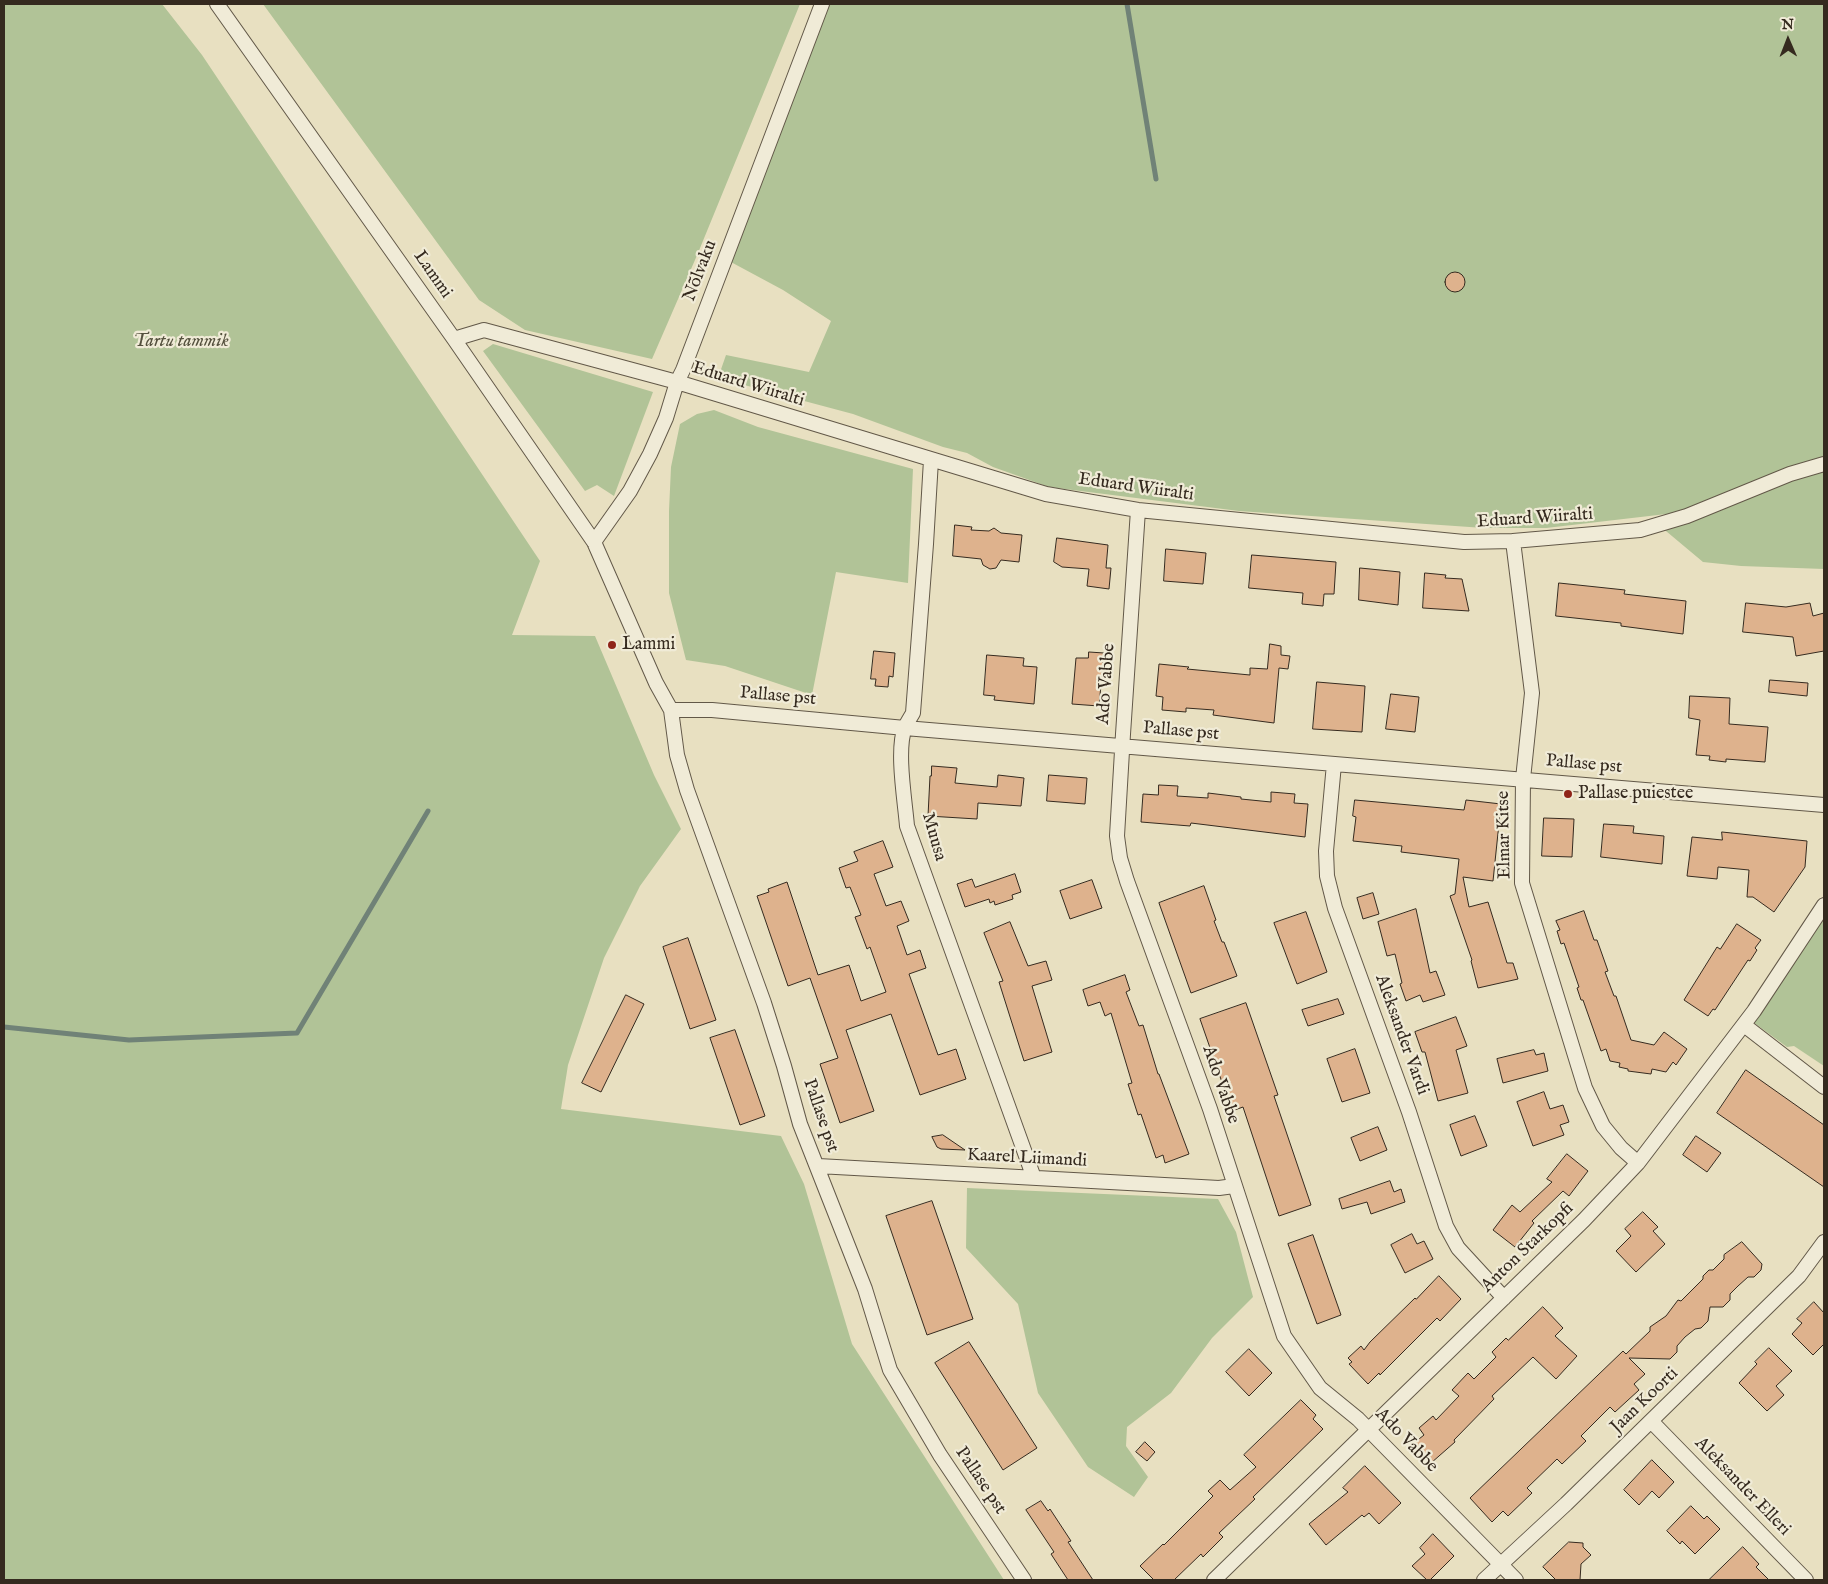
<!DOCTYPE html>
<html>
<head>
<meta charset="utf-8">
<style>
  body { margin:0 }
  #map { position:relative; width:1828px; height:1584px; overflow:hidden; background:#e8e0c1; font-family:"IM FELL English",serif }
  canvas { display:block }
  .frame { position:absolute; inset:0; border:5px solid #352a1f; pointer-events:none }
  .north { position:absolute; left:1763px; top:15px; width:50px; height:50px; -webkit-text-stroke:4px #f0ebd7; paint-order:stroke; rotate:359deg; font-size:14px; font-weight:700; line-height:20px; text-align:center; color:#352a1f }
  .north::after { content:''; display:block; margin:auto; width:18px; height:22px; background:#352a1f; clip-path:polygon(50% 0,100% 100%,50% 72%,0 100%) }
</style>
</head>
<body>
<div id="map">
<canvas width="1828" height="1584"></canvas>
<div class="frame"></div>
<div class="north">N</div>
</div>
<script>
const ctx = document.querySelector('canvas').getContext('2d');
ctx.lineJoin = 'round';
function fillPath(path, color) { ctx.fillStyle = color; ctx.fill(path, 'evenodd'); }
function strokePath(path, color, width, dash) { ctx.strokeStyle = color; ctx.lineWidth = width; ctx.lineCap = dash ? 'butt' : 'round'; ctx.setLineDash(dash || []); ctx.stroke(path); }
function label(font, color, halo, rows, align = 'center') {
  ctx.font = font + ' "IM FELL English",serif'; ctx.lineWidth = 4.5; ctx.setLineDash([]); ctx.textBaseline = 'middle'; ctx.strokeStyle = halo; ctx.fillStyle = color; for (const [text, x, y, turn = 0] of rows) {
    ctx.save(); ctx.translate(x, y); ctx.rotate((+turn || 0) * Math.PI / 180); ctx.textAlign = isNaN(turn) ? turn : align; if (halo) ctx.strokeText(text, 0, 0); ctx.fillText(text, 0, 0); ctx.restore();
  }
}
fillPath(new Path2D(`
  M 4,4 L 162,4 L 202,55 L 540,561 L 512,635 L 595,636 L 654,775 L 681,829 L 640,886 L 604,958 L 568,1065 L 561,1109 L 781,1136 L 804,1184 L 852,1344 L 1004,1580 L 4,1580 Z
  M 263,4 L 800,4 L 698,253 L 652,359 L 525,330 L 479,300 Z
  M 826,4 L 1824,4 L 1824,457 L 1804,463 L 1824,472 L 1824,569 L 1741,566 L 1703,562 L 1654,521 L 1675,513 L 1546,528 L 1484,528 L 1239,511 L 1049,487 L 993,467 L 967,453 L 943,447 L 853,414 L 718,378 L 726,355 L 809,372 L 831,321 L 783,290 L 729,261 Z
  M 493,344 L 653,392 L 614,496 L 597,485 L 585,491 L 483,351 Z
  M 714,410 L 758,427 L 913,469 L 908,583 L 836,572 L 812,695 L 725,666 L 686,660 L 669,593 L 669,511 L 671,467 L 680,424 L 697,414 Z
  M 1824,918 L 1824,1066 L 1794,1046 L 1787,1047 L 1753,1022 Z
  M 967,1188 L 1218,1199 L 1236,1232 L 1253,1297 L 1212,1338 L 1171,1393 L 1127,1427 L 1126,1446 L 1148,1477 L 1134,1497 L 1088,1467 L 1038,1393 L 1018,1304 L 966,1248 Z`), '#b1c397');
strokePath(new Path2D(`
  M 1127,4 L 1156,179
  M 4,1027 L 129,1040 L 297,1033 L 428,811`), '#708277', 5);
const building = new Path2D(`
  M1445 282a10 10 0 1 1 20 0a10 10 0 1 1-20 0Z
  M 955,525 L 972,527 L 971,530 L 989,531 L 994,528 L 1001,533 L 1022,535 L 1019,562 L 1001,560 L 996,568 L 990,569 L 983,565 L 981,559 L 953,556 Z
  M 1057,538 L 1108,545 L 1106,568 L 1111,568 L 1109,589 L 1087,586 L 1089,569 L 1062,567 L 1054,562 Z
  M 1166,549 L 1206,553 L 1203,584 L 1164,581 Z
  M 1252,555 L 1336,562 L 1334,594 L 1324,594 L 1323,606 L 1302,604 L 1303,593 L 1249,588 Z
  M 1360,568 L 1400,572 L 1398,605 L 1359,600 Z
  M 1425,573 L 1446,575 L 1445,578 L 1462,579 L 1469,611 L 1423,608 Z
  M 1559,583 L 1625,590 L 1624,594 L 1686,601 L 1683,634 L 1621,626 L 1621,623 L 1556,616 Z
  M 1746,603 L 1786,607 L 1810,603 L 1813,616 L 1824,613 L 1824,651 L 1796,656 L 1793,637 L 1743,632 Z
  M 1270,644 L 1281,646 L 1281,655 L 1290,656 L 1288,669 L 1279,668 L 1274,723 L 1213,715 L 1214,710 L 1186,708 L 1186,712 L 1162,710 L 1163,697 L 1156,696 L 1159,664 L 1189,667 L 1187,669 L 1250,675 L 1250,668 L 1267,669 Z
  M 874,651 L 895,653 L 893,677 L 889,676 L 888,687 L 875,686 L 876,679 L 871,679 Z
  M 1089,652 L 1104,653 L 1099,706 L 1072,704 L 1076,658 L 1088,658 Z
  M 987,655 L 1024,658 L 1023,666 L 1037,667 L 1034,704 L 994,700 L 995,696 L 984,695 Z
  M 1770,680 L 1808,683 L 1807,696 L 1769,692 Z
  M 1317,682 L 1365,686 L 1362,732 L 1313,729 Z
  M 1391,694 L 1419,697 L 1415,732 L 1386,729 Z
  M 1690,696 L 1730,698 L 1729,724 L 1768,727 L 1765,762 L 1726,759 L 1726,762 L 1709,760 L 1710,756 L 1696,755 L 1700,720 L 1689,718 Z
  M 932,766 L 957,768 L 955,783 L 997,787 L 998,775 L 1024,778 L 1021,806 L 978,803 L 977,819 L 928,816 L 930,776 L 931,776 Z
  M 1049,775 L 1087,778 L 1085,804 L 1047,801 Z
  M 1159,785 L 1178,786 L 1177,796 L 1208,798 L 1208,793 L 1241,797 L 1241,799 L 1271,802 L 1271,792 L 1295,794 L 1294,803 L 1308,804 L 1305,837 L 1191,823 L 1190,826 L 1141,822 L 1143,794 L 1158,795 Z
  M 1355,800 L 1464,810 L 1466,800 L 1501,804 L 1493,881 L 1463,877 L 1469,907 L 1488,902 L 1507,963 L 1513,963 L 1518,979 L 1478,988 L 1471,961 L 1472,960 L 1450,896 L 1455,894 L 1459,859 L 1401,852 L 1402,846 L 1353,841 L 1356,817 L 1353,816 Z
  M 1544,818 L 1574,819 L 1572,857 L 1542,856 Z
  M 1604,824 L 1634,826 L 1633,833 L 1664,836 L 1662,864 L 1601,857 Z
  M 1722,832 L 1807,841 L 1805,867 L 1774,912 L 1753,897 L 1747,897 L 1749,870 L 1718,867 L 1717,879 L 1687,876 L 1692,837 L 1722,840 Z
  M 883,841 L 893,867 L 874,874 L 886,906 L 901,901 L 909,921 L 897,926 L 907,955 L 920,950 L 926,968 L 909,974 L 938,1055 L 956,1049 L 966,1079 L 920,1095 L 891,1014 L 846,1030 L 874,1111 L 840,1123 L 820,1064 L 838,1058 L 810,978 L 788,986 L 757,896 L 769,892 L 768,889 L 787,882 L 818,975 L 849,965 L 861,1001 L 886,992 L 870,947 L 867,949 L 855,917 L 861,915 L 850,887 L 846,888 L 839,868 L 858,861 L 854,852 Z
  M 1015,874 L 1021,892 L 1012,895 L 1013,899 L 995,905 L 994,901 L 990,903 L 989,899 L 965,907 L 957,884 L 972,879 L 975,887 Z
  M 1092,880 L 1102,908 L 1070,919 L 1060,891 Z
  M 1204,886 L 1216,920 L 1214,921 L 1222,942 L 1224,942 L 1237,976 L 1191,993 L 1159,903 Z
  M 1373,893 L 1379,914 L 1363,919 L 1357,898 Z
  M 1416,909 L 1430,973 L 1436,971 L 1445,995 L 1423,1002 L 1420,995 L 1406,1001 L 1400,984 L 1402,983 L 1395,954 L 1387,956 L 1378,922 Z
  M 1584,911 L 1594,940 L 1597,940 L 1608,971 L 1605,972 L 1614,996 L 1616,996 L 1631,1040 L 1654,1045 L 1664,1032 L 1687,1049 L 1676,1065 L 1673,1062 L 1666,1072 L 1652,1069 L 1651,1074 L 1628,1071 L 1628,1069 L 1619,1067 L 1620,1063 L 1610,1061 L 1606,1049 L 1601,1051 L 1583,1000 L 1581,1000 L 1577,988 L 1579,987 L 1564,943 L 1561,944 L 1557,931 L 1560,930 L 1556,921 Z
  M 1306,912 L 1327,972 L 1297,984 L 1274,923 Z
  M 1010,922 L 1028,966 L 1046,961 L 1052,980 L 1032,986 L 1052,1052 L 1024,1061 L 999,982 L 1003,981 L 984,933 Z
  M 1737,924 L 1761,940 L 1755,948 L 1757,950 L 1750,961 L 1748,960 L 1715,1010 L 1713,1009 L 1708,1016 L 1684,1000 L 1717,947 L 1720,949 Z
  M 688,938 L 716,1020 L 690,1029 L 663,947 Z
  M 1125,975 L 1130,990 L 1126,992 L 1139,1026 L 1143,1025 L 1158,1074 L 1159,1074 L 1189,1154 L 1165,1163 L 1163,1155 L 1156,1158 L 1141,1114 L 1138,1115 L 1128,1084 L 1132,1083 L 1111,1013 L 1105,1016 L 1100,1002 L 1088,1006 L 1083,990 Z
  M 626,995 L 644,1004 L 601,1092 L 582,1083 Z
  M 1338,999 L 1344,1014 L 1308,1026 L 1302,1010 Z
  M 1246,1003 L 1278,1095 L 1274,1096 L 1311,1205 L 1279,1216 L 1243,1107 L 1232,1111 L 1200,1019 Z
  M 1456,1017 L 1467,1046 L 1456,1050 L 1468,1093 L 1438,1101 L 1425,1052 L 1422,1052 L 1415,1032 Z
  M 735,1030 L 765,1116 L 740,1125 L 710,1038 Z
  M 1355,1049 L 1370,1093 L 1342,1102 L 1327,1059 Z
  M 1534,1050 L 1536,1055 L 1544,1053 L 1548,1071 L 1503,1083 L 1497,1059 Z
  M 1746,1070 L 1824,1125 L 1824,1187 L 1717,1113 Z
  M 1544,1092 L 1550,1109 L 1563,1105 L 1569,1122 L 1560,1125 L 1564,1135 L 1533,1146 L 1517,1102 Z
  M 1475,1116 L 1487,1146 L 1461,1156 L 1450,1125 Z
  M 1378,1127 L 1387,1150 L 1360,1161 L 1351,1138 Z
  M 943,1135 L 965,1150 L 941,1149 L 937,1147 L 932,1137 Z
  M 1696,1136 L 1721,1153 L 1707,1172 L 1683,1155 Z
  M 1567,1154 L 1588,1171 L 1569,1196 L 1563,1191 L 1532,1221 L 1534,1223 L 1515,1247 L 1493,1230 L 1512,1205 L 1520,1212 L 1552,1182 L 1547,1179 Z
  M 1390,1181 L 1394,1192 L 1401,1189 L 1405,1202 L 1371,1214 L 1367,1202 L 1342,1209 L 1339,1199 Z
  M 932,1201 L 973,1319 L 927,1335 L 886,1216 Z
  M 1643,1212 L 1658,1227 L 1653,1231 L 1665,1244 L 1636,1272 L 1616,1251 L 1631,1236 L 1625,1229 Z
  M 1412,1234 L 1417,1244 L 1424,1241 L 1433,1259 L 1405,1273 L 1391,1245 Z
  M 1313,1235 L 1341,1315 L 1317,1324 L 1288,1244 Z
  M 1742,1242 L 1762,1264 L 1761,1270 L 1754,1277 L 1748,1277 L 1738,1286 L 1730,1294 L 1730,1300 L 1723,1307 L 1710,1307 L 1708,1321 L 1701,1328 L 1695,1329 L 1685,1337 L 1677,1346 L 1677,1352 L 1670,1359 L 1629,1358 L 1645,1374 L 1634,1384 L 1639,1390 L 1615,1412 L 1610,1407 L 1581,1436 L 1586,1441 L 1562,1464 L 1557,1459 L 1527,1488 L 1532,1493 L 1508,1516 L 1503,1511 L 1492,1522 L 1470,1498 L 1623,1351 L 1626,1354 L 1650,1331 L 1650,1327 L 1666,1316 L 1678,1300 L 1681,1301 L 1703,1279 L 1703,1276 L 1709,1270 L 1713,1270 L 1724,1259 L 1724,1255 Z
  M 1439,1276 L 1461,1299 L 1440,1321 L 1437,1318 L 1380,1375 L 1379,1373 L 1368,1384 L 1349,1364 L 1352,1362 L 1348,1358 L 1361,1346 L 1364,1350 L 1370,1342 L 1415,1298 L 1416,1299 Z
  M 1814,1302 L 1824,1313 L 1824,1344 L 1813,1355 L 1792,1334 L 1802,1323 L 1797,1319 Z
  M 1543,1307 L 1563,1328 L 1555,1336 L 1577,1356 L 1556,1379 L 1533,1357 L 1492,1396 L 1494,1399 L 1454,1440 L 1455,1442 L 1431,1463 L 1414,1443 L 1424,1435 L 1419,1428 L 1433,1416 L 1436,1420 L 1459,1396 L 1452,1390 L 1468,1373 L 1474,1379 L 1496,1357 L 1492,1352 L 1506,1338 L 1508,1340 Z
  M 969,1342 L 1037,1448 L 1003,1470 L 935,1363 Z
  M 1769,1348 L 1792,1371 L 1776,1386 L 1784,1395 L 1767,1411 L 1739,1383 L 1757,1364 L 1755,1362 Z
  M 1249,1349 L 1272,1373 L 1249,1396 L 1226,1372 Z
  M 1301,1400 L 1316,1415 L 1313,1419 L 1323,1429 L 1253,1497 L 1255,1499 L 1219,1533 L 1223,1537 L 1203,1557 L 1201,1554 L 1174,1580 L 1154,1580 L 1140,1566 L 1163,1544 L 1164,1545 L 1213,1496 L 1208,1491 L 1220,1480 L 1230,1490 L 1256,1467 L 1244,1455 Z
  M 1145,1442 L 1155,1452 L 1147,1461 L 1136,1452 Z
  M 1652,1460 L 1674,1482 L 1659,1498 L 1652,1491 L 1639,1505 L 1624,1490 Z
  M 1365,1466 L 1401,1503 L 1379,1524 L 1369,1513 L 1364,1517 L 1362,1515 L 1326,1545 L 1309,1524 L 1348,1492 L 1343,1488 Z
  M 1041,1501 L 1048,1511 L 1050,1509 L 1071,1541 L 1068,1542 L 1093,1580 L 1068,1580 L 1051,1554 L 1054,1552 L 1026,1510 Z
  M 1691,1506 L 1704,1519 L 1707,1516 L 1720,1529 L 1695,1554 L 1682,1541 L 1680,1544 L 1667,1531 Z
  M 1433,1534 L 1454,1556 L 1430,1580 L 1427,1580 L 1412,1566 L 1425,1554 L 1420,1548 Z
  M 1569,1542 L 1583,1543 L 1583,1547 L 1591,1555 L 1581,1564 L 1580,1580 L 1556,1580 L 1543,1567 Z
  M 1743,1547 L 1759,1564 L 1756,1567 L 1769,1580 L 1709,1580 Z`);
fillPath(building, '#deb28d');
strokePath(building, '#352a1f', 1);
const minor = new Path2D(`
  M 217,4 L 454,339 L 594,542 L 656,683 L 671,710 L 677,755 L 687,790 L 764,1003 L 784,1066 L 800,1124 L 865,1289 L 890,1370 L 940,1455 L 1024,1580
  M 454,339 L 484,330 L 677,382 L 1046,494 L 1138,510 L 1464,542 L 1513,541 L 1640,530 L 1687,516 L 1790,474 L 1824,464
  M 931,460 L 926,544 L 913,713 C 910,718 907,723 905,727 C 896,750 905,801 907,826 L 1034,1178
  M 1138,510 L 1123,734 L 1117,836 L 1120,858 L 1127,881 L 1210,1109 L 1284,1336 L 1320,1388 L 1358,1419 L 1516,1580
  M 1513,541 L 1532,693 L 1523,779 L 1522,883 L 1585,1088 L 1603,1126 L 1621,1148 L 1638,1163
  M 594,542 L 630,491 L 650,454 L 666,418 L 677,382 L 683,370 L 822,4
  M 671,710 L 712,710 L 905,728 L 1824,805
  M 1334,764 L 1326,851 L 1327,876 L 1335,908 L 1409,1112 L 1446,1226 L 1458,1248 L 1504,1298
  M 1744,1025 L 1824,1087
  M 818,1166 L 1219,1188 L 1234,1186
  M 1651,1421 L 1806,1580
  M 1214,1580 L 1584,1220 L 1638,1163 L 1754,1011 L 1824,905
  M 1484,1580 L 1566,1504 L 1799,1276 L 1824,1242`);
strokePath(minor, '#625848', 16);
strokePath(minor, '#f0ebd7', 14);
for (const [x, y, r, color] of [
  [612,645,5,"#8f2418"],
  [1568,794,5,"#8f2418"]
]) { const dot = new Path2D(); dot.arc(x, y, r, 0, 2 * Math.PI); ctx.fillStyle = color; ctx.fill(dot); strokePath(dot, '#f0ebd7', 2); }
label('18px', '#352a1f', '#f0ebd7', [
  ["Nõlvaku",701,271,-69],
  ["Lammi",432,275,55],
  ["Eduard Wiiralti",748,385,17],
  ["Eduard Wiiralti",1136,488,8],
  ["Eduard Wiiralti",1535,519,-4],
  ["Ado Vabbe",1107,684,-86],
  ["Pallase pst",778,697,5],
  ["Pallase pst",1181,732,5],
  ["Pallase pst",1584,765,5],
  ["Elmar Kitse",1505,835,-91],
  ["Muusa",933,837,74],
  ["Aleksander Vardi",1401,1035,70],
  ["Ado Vabbe",1220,1085,71],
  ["Pallase pst",820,1116,71],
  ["Kaarel Liimandi",1027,1159,3],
  ["Anton Starkopfi",1528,1248,-44],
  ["Jaan Koorti",1645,1401,-44],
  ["Ado Vabbe",1406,1441,46],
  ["Pallase pst",980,1481,56],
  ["Aleksander Elleri",1742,1487,46]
]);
label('italic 18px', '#54503d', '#f0ebd7', [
  ["Tartu tammik",181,342]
]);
label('18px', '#352a1f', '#f0ebd7', [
  ["Lammi",622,645],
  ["Pallase puiestee",1578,794]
], 'left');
</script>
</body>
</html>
